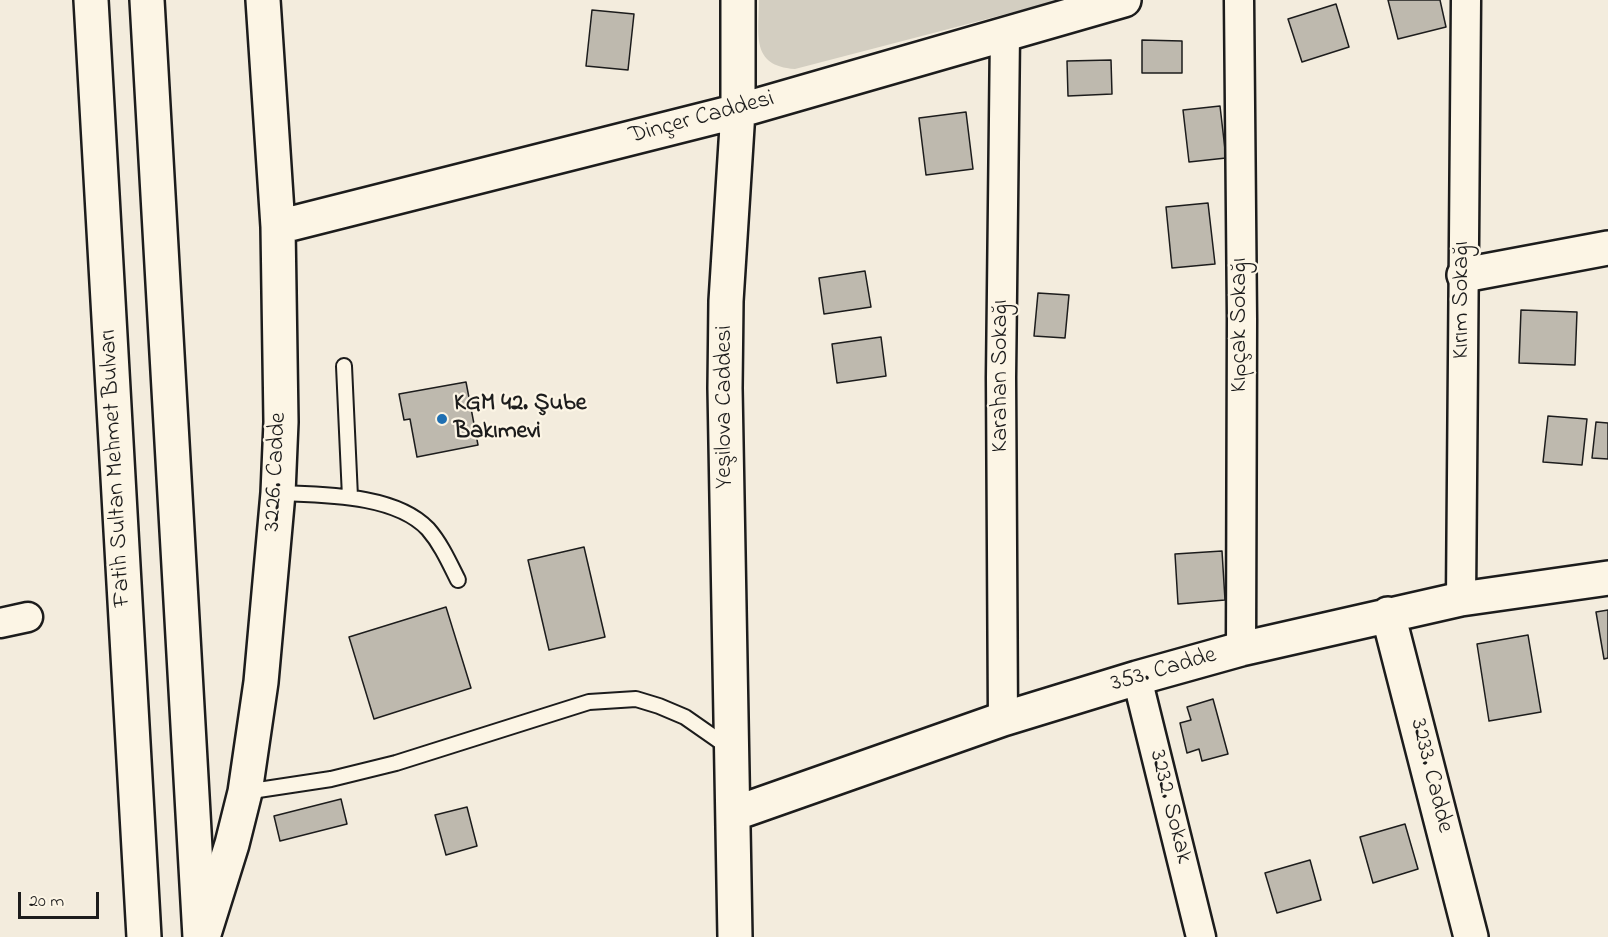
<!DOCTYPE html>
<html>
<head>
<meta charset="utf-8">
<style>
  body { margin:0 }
  #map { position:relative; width:1608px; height:937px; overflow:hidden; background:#f3ecdd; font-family:"Indie Flower",sans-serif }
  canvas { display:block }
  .scale { position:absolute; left:18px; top:892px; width:81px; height:27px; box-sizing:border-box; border:3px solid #1c1c1c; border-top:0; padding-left:8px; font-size:18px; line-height:21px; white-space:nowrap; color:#1c1c1c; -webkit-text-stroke:4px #fcf5e5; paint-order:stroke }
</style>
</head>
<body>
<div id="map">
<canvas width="1608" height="937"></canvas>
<div class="scale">20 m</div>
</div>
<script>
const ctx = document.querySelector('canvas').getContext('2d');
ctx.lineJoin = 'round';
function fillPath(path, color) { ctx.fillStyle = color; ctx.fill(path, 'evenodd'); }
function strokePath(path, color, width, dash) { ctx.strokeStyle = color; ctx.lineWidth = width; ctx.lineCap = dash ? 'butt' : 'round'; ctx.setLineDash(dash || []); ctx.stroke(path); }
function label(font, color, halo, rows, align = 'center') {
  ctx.font = font + ' "Indie Flower",sans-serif'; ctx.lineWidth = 4.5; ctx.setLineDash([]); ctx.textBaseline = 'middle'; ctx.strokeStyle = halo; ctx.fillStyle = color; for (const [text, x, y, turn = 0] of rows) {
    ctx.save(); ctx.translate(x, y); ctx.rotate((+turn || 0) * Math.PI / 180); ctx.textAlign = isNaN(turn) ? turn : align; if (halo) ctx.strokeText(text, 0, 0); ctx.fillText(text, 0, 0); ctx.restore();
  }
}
fillPath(new Path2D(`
  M 759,0 L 1060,0 L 795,69 C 750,66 759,34 759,0 Z`), '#d3cec1');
const building = new Path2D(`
  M 1388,0 L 1440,0 L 1446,27 L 1398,39 Z
  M 1336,4 L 1349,47 L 1302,62 L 1288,19 Z
  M 592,10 L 634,14 L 628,70 L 586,66 Z
  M 1142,40 L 1182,41 L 1182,73 L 1142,73 Z
  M 1111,60 L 1112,94 L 1068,96 L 1067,61 Z
  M 1220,106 L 1226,158 L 1189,162 L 1183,110 Z
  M 966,112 L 973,169 L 926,175 L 919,118 Z
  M 1208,203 L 1215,264 L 1172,268 L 1166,207 Z
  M 865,271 L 871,307 L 824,314 L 819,278 Z
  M 1038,293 L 1069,295 L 1065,338 L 1034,336 Z
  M 1521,310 L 1577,312 L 1575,365 L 1519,363 Z
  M 881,337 L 886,376 L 837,383 L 832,344 Z
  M 466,382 L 478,445 L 417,457 L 410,419 L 404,420 L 399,394 Z
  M 1548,416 L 1587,419 L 1582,465 L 1543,462 Z
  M 1596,422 L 1608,423 L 1608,459 L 1592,458 Z
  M 584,547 L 605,637 L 549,650 L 528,560 Z
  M 1222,551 L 1225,600 L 1178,604 L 1175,554 Z
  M 446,607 L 471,688 L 374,719 L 349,637 Z
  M 1608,610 L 1608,658 L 1604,659 L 1596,612 Z
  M 1528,635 L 1541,712 L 1489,721 L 1477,644 Z
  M 1213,699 L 1228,754 L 1202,761 L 1199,749 L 1187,753 L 1180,723 L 1191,720 L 1187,707 Z
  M 341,799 L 347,824 L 280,841 L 274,816 Z
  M 467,807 L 477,846 L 446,855 L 435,815 Z
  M 1405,824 L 1418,869 L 1373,883 L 1360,837 Z
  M 1310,860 L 1321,900 L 1277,913 L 1265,873 Z`);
fillPath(building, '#beb9ae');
strokePath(building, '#1c1c1c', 1.5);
const lane = new Path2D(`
  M 344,366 L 350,497
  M 279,493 C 323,495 395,494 428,529 C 441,544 449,562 458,580
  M 245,792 L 331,779 L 396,763 L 589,702 L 636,699 L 659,706 L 685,717 L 728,747`);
const street = new Path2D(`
  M 1239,0 L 1242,319 L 1241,649
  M 1461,599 L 1466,0
  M 0,623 L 28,617
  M 1137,678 L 1201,937
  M 1003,719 L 1001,377 L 1005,33`);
const secondary = new Path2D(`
  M 278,227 L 738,111 L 1124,0
  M 1464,275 L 1608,248
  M 1388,614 L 1471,937
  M 733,814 L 1003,719 L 1137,678 L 1241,649 L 1461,599 L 1608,578
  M 203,937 L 232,844 L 245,792 L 261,682 L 278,493 L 281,422 L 278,227 L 263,0
  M 735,937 L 725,388 L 726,301 L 738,111 L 738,0`);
const highway = new Path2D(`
  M 91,0 L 144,937
  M 147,0 L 200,937`);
strokePath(lane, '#1c1c1c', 18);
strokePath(street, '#1c1c1c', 33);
strokePath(secondary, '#1c1c1c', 38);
strokePath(highway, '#1c1c1c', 38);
strokePath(lane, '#fcf5e5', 14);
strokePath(street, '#fcf5e5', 28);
strokePath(secondary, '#fcf5e5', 33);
strokePath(highway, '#fcf5e5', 33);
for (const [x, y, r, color] of [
  [442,419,6,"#1f6fb2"]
]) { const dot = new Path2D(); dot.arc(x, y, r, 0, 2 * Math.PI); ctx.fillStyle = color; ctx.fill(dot); strokePath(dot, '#fcf5e5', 2); }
label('24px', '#1c1c1c', '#fcf5e5', [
  ["Dinçer Caddesi",702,119,-15],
  ["Kırım Sokağı",1463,300,-90],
  ["Kıpçak Sokağı",1241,325,-90],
  ["Karahan Sokağı",1002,376,-90],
  ["Yeşilova Caddesi",726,407,-90],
  ["Fatih Sultan Mehmet Bulvarı",117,468,-93],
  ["3226. Cadde",277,472,-87],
  ["353. Cadde",1164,671,-16],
  ["3233. Cadde",1430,776,76],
  ["3232. Sokak",1169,807,76]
]);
label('bold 24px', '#1c1c1c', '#fcf5e5', [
  ["KGM 42. Şube",454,405],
  ["Bakımevi",454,433]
], 'left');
</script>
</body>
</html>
